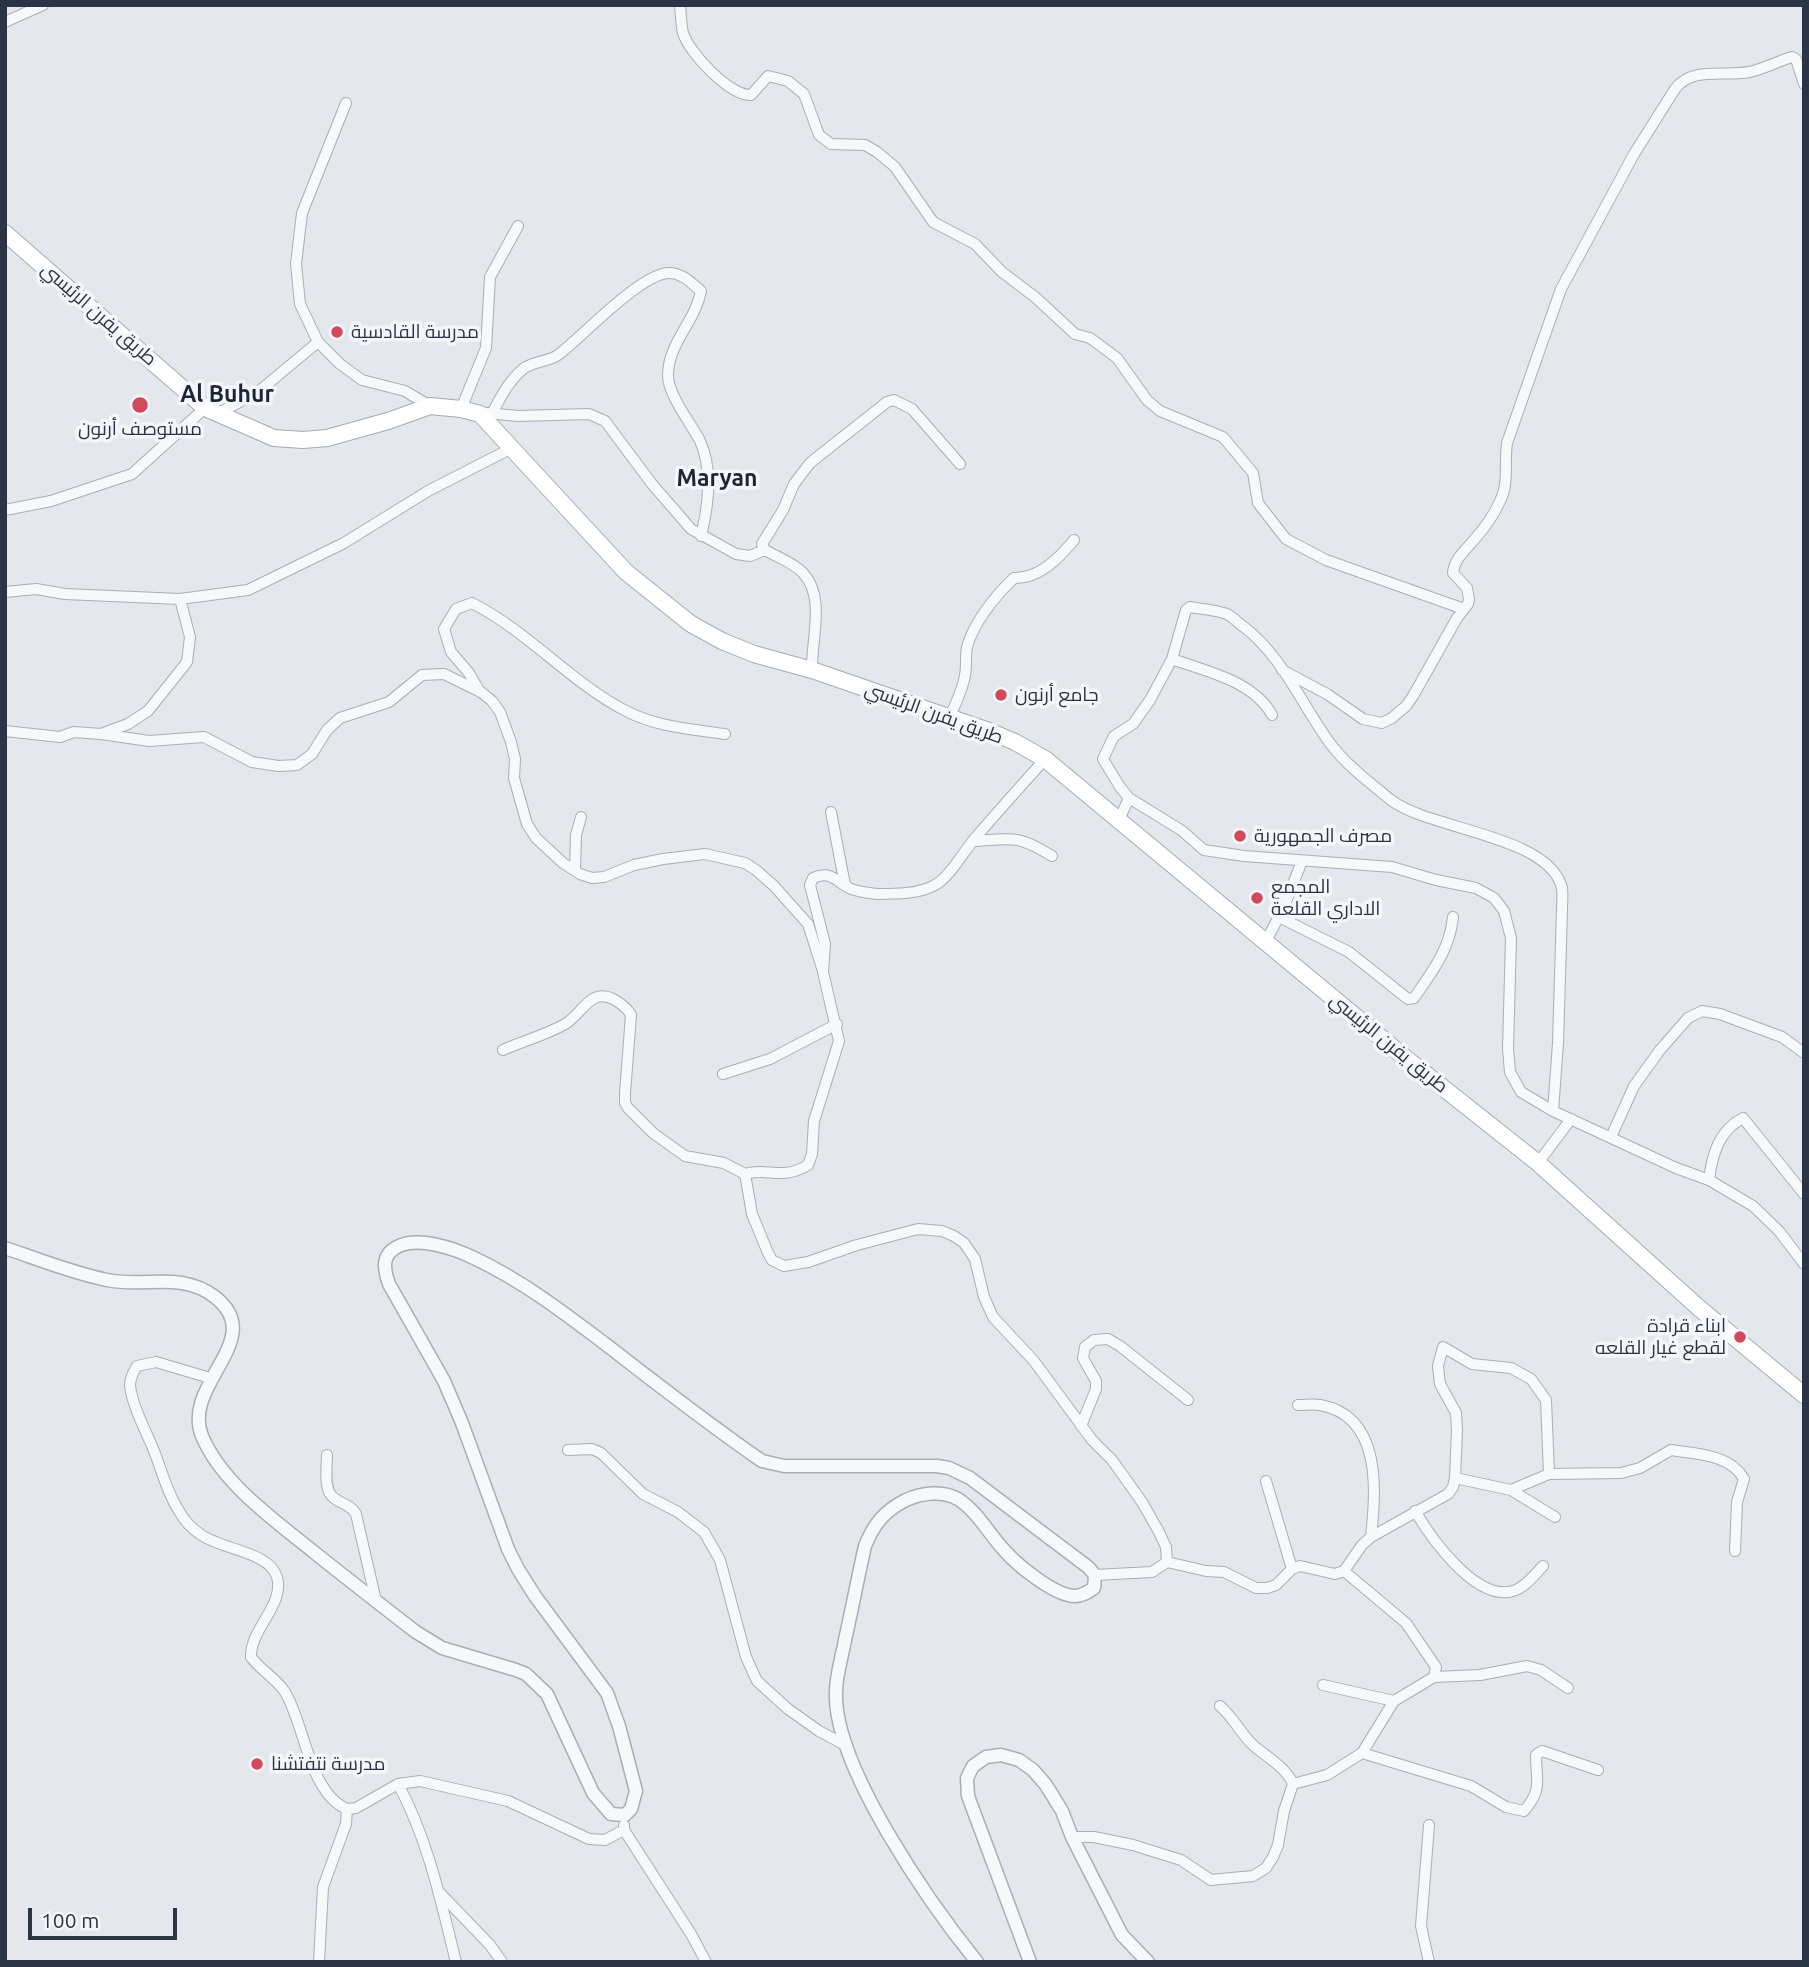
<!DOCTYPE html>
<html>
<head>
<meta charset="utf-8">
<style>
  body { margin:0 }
  #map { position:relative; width:1809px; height:1967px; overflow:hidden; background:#e4e7ec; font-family:Ubuntu,sans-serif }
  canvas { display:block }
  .frame { position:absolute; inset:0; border:7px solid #2b3445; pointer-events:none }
  .scale { position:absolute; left:28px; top:1908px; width:149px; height:32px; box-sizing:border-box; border:4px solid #2b3445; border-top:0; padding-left:9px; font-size:21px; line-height:24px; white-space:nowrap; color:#2b3445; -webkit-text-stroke:5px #f4f6f9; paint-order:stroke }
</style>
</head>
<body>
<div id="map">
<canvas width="1809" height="1967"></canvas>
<div class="frame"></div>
<div class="scale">100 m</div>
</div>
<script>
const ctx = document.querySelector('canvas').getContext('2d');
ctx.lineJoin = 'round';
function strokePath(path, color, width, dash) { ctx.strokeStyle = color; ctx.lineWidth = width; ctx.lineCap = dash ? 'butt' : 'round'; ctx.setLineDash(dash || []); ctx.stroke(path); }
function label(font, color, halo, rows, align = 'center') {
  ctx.font = font + ' Ubuntu,Cairo,sans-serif'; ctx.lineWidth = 7; ctx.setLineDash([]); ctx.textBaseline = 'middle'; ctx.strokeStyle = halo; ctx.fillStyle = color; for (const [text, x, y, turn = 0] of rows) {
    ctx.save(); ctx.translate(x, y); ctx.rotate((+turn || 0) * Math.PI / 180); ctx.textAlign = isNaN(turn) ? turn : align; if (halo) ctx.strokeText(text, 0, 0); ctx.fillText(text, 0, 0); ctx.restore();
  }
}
const minor = new Path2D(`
  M 680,5 C 681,14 681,25 683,33 C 690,54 730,96 751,95 L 768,76 L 788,81 L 804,94 L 819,135 L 831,144 L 865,145 L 877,152 L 895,167 L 933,222 L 975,244 L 1002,272 L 1035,297 L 1075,334 L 1090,338 L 1117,358 L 1147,400 L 1160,411 L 1223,437 L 1253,473 L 1258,503 L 1286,539 L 1326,560 L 1464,609
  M 5,22 L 43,5
  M 346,103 L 302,213 L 296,264 L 300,304 L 318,342 L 340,364 L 362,380 L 405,391 L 430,406
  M 461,409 L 486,348 L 490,277 L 518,226
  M 493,412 C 501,396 509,381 523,369 C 533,361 548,362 558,355 C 581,338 641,273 669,273 C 683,273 691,283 701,291 C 695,322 669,342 668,374 C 667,394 691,423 700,441 C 713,469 708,508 701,536
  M 219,413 L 258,392 L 318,342
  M 487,413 L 518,416 L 589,414 L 605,421 L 652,484 L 691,529 L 736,554 L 750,556 L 765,550 C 777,557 794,563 803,573 C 826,597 811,640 812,670
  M 5,510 L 51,501 L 132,474 L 205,408
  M 765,550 L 762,544 L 783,510 L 794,484 L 810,463 L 887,402 L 894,400 L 912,409 L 960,464
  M 5,592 L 36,589 L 65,594 L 180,599 L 248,590 L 344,543 L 428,491 L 512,448
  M 1172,659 C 1205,671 1254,681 1272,715
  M 1282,670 L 1327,694 L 1363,719 L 1382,723 L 1392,718 L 1406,706 L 1413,696 L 1457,618 L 1468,604 L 1469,599 L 1467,588 L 1453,573 C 1454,559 1465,551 1473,541 C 1484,529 1495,513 1501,499 C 1509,482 1504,462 1507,443 L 1561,289 L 1634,154 L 1675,89 C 1692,66 1724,77 1749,72 C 1764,69 1778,61 1792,57 L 1796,59 L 1804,84
  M 480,692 L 469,673 L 451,652 L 444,629 L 456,609 L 472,603 C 529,632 570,682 626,711 C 657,727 691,729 725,734
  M 950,716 C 956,703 963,689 965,675 C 967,666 965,656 967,647 C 974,622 995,596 1014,578 C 1039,579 1059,558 1074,540
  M 5,731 L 60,737 L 74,732 L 101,734 L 128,724 L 148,711 L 187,662 L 190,637 L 180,599
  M 101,734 L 149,741 L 204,737 L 252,762 L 278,766 L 297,765 L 312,754 L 327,730 L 340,718 L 389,702 L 422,675 L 444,674 L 481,692 L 492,701 L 500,712 L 511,742 L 515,759 L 514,778 L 527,824 L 536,838 L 563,863 L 580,874 L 592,878 L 604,877 L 634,865 L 663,859 L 705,854 L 745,863 L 756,870 L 774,886 L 808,924 L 822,968
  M 1045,759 C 1022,785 999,810 977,836 C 965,849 950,877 935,885 C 919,894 896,894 877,894 C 868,893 860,892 851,889 C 836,882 832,870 813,878 L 810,885 L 825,944 L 823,972 L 839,1041 L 814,1121 L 812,1154 L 808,1165 C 782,1181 768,1167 745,1174 L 752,1214 L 768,1253 L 772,1260 L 784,1266 L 808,1262 L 857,1245 L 918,1229 L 942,1231 L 954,1236 L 964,1243 L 975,1259 L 984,1297 L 993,1317 L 1034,1361 L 1092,1440 L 1112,1460 L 1142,1502 L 1159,1532 L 1166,1547 L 1167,1562 L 1152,1572 L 1095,1575
  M 1129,798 L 1120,787 L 1103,759 L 1114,736 L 1133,724 L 1150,700 L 1172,659 L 1186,610 L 1190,607 C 1201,609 1216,610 1227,614 C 1233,617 1238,623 1244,627 C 1282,656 1301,703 1329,742 C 1345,764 1370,783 1391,800 C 1430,830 1549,835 1562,888 C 1563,895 1562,903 1562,910 L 1558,1043 L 1553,1111
  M 831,812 L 845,885
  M 1119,820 L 1129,798 L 1181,830 L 1204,850 L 1244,856 L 1392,867 L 1436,880 L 1476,888 L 1494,898 L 1504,911 L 1511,938 L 1508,1049 L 1510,1072 L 1521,1092 L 1553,1111 L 1676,1168 L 1709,1180 L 1753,1206 L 1779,1231 L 1804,1264
  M 973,841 C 1012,839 1017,834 1052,856
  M 575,870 L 576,835 L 581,817
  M 1279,917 L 1349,952 L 1408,999 L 1414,998 C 1432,972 1450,949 1453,917
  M 1266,941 L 1284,907 L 1302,861
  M 503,1050 C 523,1041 546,1035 565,1024 C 583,1014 590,986 615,1000 C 622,1004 627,1008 631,1015 L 625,1093 L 625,1103 L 628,1108 L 653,1133 L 685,1156 L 724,1163 L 745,1174
  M 723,1074 L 770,1059 L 837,1024
  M 1611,1137 L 1634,1086 L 1660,1050 L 1688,1018 L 1702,1011 L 1720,1014 L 1782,1037 L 1804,1053
  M 1538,1163 L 1571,1119
  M 1709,1180 C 1712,1155 1719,1130 1743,1118 L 1804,1194
  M 210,1378 L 156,1362 L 137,1366 C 133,1373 130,1378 130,1386 C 133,1408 146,1431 154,1451 C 162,1471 167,1493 179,1511 C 184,1520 191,1528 200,1534 C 221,1550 269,1551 277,1577 C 285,1605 250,1629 251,1657 C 260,1670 276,1678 285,1692 C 305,1725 309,1793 347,1809 L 356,1808 L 398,1784 L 420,1781 L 508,1801 L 589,1839 L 605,1840 L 624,1830
  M 1298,1405 C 1305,1405 1313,1404 1320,1405 C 1382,1416 1376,1490 1371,1537
  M 1081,1426 L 1096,1389 L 1096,1381 L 1083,1358 L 1085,1347 L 1094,1340 L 1108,1339 L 1120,1346 L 1188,1400
  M 568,1450 L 592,1449 L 601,1453 L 643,1494 L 678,1512 L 704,1532 L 720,1560 L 746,1657 L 757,1681 L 788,1709 L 819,1731 L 847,1746
  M 327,1455 C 327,1467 323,1491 334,1498 C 343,1505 350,1504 356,1514 L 376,1601
  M 1455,1478 L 1457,1430 L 1456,1413 L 1440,1384 L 1438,1366 L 1443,1347 L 1472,1364 L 1511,1368 L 1531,1379 L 1546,1400 L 1549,1474
  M 1266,1481 L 1292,1569
  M 1511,1490 L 1555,1517
  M 1415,1511 C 1431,1538 1476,1602 1513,1591 C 1525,1588 1535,1574 1543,1566
  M 1167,1562 L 1206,1571 L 1224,1572 L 1256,1588 L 1267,1588 L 1276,1585 L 1292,1569 L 1300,1566 L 1335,1574 L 1344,1571 L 1362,1545 L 1371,1537 L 1448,1494 L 1453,1487 L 1455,1478 L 1511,1490 L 1549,1474 L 1621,1473 L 1640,1468 L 1671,1450 C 1696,1454 1730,1454 1744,1479 L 1737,1502 L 1735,1551
  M 1434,1677 L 1480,1675 L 1527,1666 L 1541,1670 L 1568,1688
  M 1323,1685 L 1394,1701
  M 1362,1753 L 1471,1786 L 1506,1807 L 1524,1811 C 1543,1789 1536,1781 1536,1755 L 1542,1751 L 1598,1770
  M 398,1784 C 428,1839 441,1902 456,1962
  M 1293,1784 L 1327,1775 L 1362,1753 L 1394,1701 L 1434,1677 L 1436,1667 L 1406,1623 L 1344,1571
  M 624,1825 L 624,1830 L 691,1934 L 706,1962
  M 1072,1837 L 1094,1837 L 1133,1845 L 1181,1860 L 1211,1880 L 1253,1876 L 1266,1868 L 1273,1857 L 1278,1845 L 1284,1811 L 1293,1784 C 1286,1767 1266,1757 1253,1745 C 1240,1733 1234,1718 1220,1706
  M 439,1892 L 490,1945 L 502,1962
  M 319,1962 L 323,1887 L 346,1824 L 347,1809
  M 1429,1962 L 1421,1926 L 1429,1825`);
const tertiary = new Path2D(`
  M 5,1248 C 38,1259 72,1273 107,1280 C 144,1288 182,1271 215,1297 C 269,1339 181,1384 202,1436 C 222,1484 276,1521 315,1553 C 349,1580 382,1606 416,1632 L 442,1648 L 516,1670 L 526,1674 L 547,1694 L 593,1793 L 611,1814 L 625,1815 L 631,1809 L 636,1791 L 619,1726 L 607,1693 L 535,1596 L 518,1569 L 508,1549 L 462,1423 L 444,1381 L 389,1284 C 384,1270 381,1255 397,1247 C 418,1236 453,1248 474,1258 C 521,1280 563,1312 604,1343 C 656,1383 708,1424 762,1461 L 784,1466 L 937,1466 L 949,1468 L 970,1478 L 1088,1567 L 1095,1575 L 1094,1588 C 1088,1592 1082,1596 1075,1596 C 1055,1596 1017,1565 1004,1550 C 989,1534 977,1511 958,1499 C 943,1490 921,1493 906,1500 C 884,1511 874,1524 865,1546 C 858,1577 852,1609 845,1640 C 842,1657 836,1675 836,1692 C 833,1766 931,1905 977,1962
  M 1030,1962 L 968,1796 L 967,1778 L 973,1766 L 986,1757 L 1001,1755 L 1019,1760 L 1033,1770 L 1046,1785 L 1062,1811 L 1072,1837 L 1122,1935 L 1148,1962`);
const primary = new Path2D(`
  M 5,233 L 205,408 L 274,438 L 303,440 L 327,438 L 388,421 L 430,406 L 461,409 L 480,414 L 626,572 L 691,624 L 722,641 L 754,654 L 812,670 L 989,731 L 1015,742 L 1045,759 L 1403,1056 L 1538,1163 L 1699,1308 L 1804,1395`);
strokePath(minor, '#a9aeb7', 12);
strokePath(tertiary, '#a9aeb7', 15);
strokePath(primary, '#a3abb8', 18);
strokePath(minor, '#f7f8fa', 10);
strokePath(tertiary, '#f7f8fa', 12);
strokePath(primary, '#fff', 16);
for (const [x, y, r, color] of [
  [337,332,7,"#d1495b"],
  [140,405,9,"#d1495b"],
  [1001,695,7,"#d1495b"],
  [1240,836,7,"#d1495b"],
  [1257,898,7,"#d1495b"],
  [1740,1337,7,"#d1495b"],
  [257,1764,7,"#d1495b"]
]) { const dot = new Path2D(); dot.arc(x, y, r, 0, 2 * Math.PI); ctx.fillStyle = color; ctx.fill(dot); strokePath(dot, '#f4f6f9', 2.5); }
label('19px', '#2b3445', '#f4f6f9', [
  ["طريق يفرن الرئيسي",99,314,41],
  ["طريق يفرن الرئيسي",934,713,20],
  ["طريق يفرن الرئيسي",1389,1043,39]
]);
label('19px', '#2b3445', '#f4f6f9', [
  ["مدرسة القادسية",351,332],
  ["مستوصف أرنون",140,429,"center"],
  ["جامع أرنون",1015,695],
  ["مصرف الجمهورية",1254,836],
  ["المجمع",1271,887],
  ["الاداري القلعة",1271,909],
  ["ابناء قرادة",1726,1326,"right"],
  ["لقطع غيار القلعه",1726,1348,"right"],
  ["مدرسة نتفتشنا",271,1764]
], 'left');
label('bold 23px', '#1d2536', '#f4f6f9', [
  ["Al Buhur",227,394],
  ["Maryan",717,478]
]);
</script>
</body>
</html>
